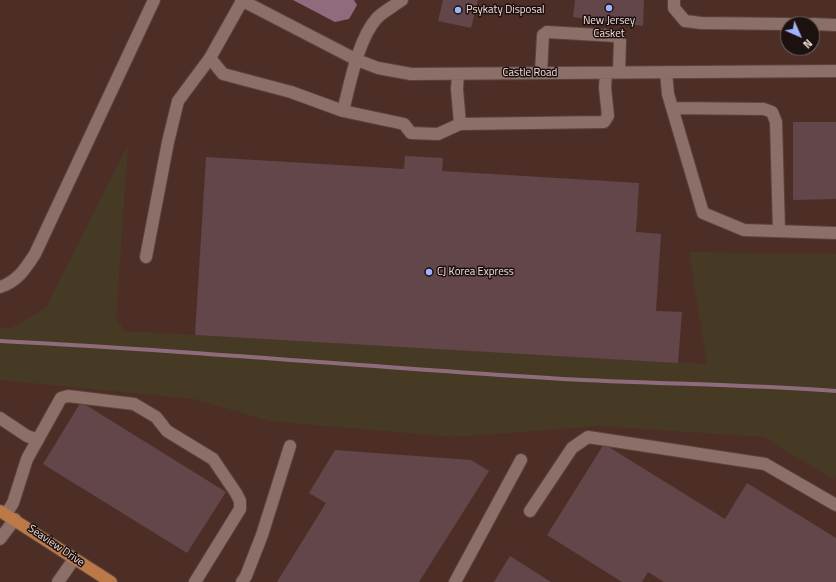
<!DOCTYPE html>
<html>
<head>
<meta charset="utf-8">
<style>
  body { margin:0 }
  #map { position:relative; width:836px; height:582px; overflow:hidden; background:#3e251f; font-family:"Titillium Web",sans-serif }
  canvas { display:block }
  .north { position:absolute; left:780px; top:16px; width:40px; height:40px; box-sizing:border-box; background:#1d110f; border:1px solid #716361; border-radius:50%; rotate:135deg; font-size:11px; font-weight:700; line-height:16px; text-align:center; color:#f0dfdb }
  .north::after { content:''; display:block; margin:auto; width:14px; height:18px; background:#a0b3fd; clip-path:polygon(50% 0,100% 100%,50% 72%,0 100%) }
</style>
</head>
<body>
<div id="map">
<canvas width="836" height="582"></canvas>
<div class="north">N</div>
</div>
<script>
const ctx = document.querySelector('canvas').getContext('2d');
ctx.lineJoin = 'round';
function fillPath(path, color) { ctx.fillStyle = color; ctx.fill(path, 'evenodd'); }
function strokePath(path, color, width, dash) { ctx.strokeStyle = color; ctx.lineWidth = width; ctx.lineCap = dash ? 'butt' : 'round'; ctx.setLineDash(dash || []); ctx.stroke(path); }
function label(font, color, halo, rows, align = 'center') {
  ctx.font = font + ' "Titillium Web",sans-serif'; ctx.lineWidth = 3; ctx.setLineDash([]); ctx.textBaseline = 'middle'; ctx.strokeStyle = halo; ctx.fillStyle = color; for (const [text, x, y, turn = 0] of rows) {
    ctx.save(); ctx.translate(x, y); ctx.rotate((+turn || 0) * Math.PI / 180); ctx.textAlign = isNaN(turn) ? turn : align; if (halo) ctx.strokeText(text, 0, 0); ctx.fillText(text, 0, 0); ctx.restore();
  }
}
fillPath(new Path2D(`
  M 0,0 L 836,0 L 836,582 L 0,582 ZM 788,24 L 812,24 L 812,48 L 788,48 Z`), '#4d2e27');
fillPath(new Path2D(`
  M 128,145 L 116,317 L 124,331 L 707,364 L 689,252 L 836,254 L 836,475 L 834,480 L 764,437 L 599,426 L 454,437 L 270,421 L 194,399 L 0,380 L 0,328 L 11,328 L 46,308 Z`), '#463a24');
fillPath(new Path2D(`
  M 293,0 L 354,0 L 357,5 L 349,19 L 335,22 Z`), '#8e6c7e');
strokePath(new Path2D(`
  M 0,341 C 188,350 375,368 563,379 C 654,384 745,384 836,391`), '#8e6c7e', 4);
fillPath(new Path2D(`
  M 443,0 L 478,0 L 471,28 L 438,21 Z
  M 575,0 L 644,0 L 643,26 L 573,17 Z
  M 793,122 L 836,122 L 836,199 L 793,200 Z
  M 405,156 L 443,158 L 442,171 L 639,183 L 636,232 L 661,234 L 656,311 L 682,312 L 678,363 L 195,335 L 206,157 L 404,169 Z
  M 81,402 L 226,492 L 187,553 L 43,464 Z
  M 604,444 L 725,519 L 747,483 L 836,538 L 836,582 L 664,582 L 648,572 L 642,582 L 622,582 L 547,535 Z
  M 335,450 L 471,460 L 489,471 L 419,582 L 277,582 L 326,503 L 309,493 Z
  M 510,556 L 551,582 L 494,582 Z`), '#62464a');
const minor = new Path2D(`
  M 241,0 L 357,60 L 378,68 L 411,74 L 836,71
  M 674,0 L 674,8 L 685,21 L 701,23 L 788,24
  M 812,24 L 836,25
  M 210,58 L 223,74 L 291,92 L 343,111 L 404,124 L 411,133 L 438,134 L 460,124 L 604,122 L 608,116 L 605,88 L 606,73
  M 666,72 L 668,94 L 703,213 L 744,230 L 836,233
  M 541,73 L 543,35 L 547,32 L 616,36 L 620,41 L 619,72
  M 458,74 L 457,89 L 460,124
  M 672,108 L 764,109 L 772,112 L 776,122 L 779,231
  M 343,111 C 350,84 358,39 377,18 C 384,11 394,6 402,0
  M 146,257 L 168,142 L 178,101 L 210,58 L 242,1
  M 0,287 C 17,282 26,268 35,254 L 154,0
  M 0,418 L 27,436 L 38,440
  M 530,511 L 572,448 L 588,437 L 765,464 L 836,505
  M 6,514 L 13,503 L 27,459 L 61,398 L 68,396 L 134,404 L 156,417 L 167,431 L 213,459 L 236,493 L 240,501 L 240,509 L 195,582
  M 0,539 L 15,519
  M 58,582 L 74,559
  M 242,582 L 246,576 L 262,535 L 290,446
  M 455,582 L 521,460`);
const major = new Path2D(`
  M 0,511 L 111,582`);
strokePath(minor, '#59443f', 14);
strokePath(major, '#59443f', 14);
strokePath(minor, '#8c6f67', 12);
strokePath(major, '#ba7947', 12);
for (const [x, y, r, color] of [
  [609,8,4,"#a0b3fd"],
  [458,10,4,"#a0b3fd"],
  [429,272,4,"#a0b3fd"]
]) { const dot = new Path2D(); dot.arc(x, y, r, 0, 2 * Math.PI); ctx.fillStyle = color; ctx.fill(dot); strokePath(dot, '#1d110f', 1.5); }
label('11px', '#f0dfdb', '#1d110f', [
  ["Psykaty Disposal",466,10],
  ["New Jersey",609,21,"center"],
  ["Casket",609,34,"center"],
  ["CJ Korea Express",437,272]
], 'left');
label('11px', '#f0dfdb', '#1d110f', [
  ["Castle Road",530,73],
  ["Seaview Drive",56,546,34]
]);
</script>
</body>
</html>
